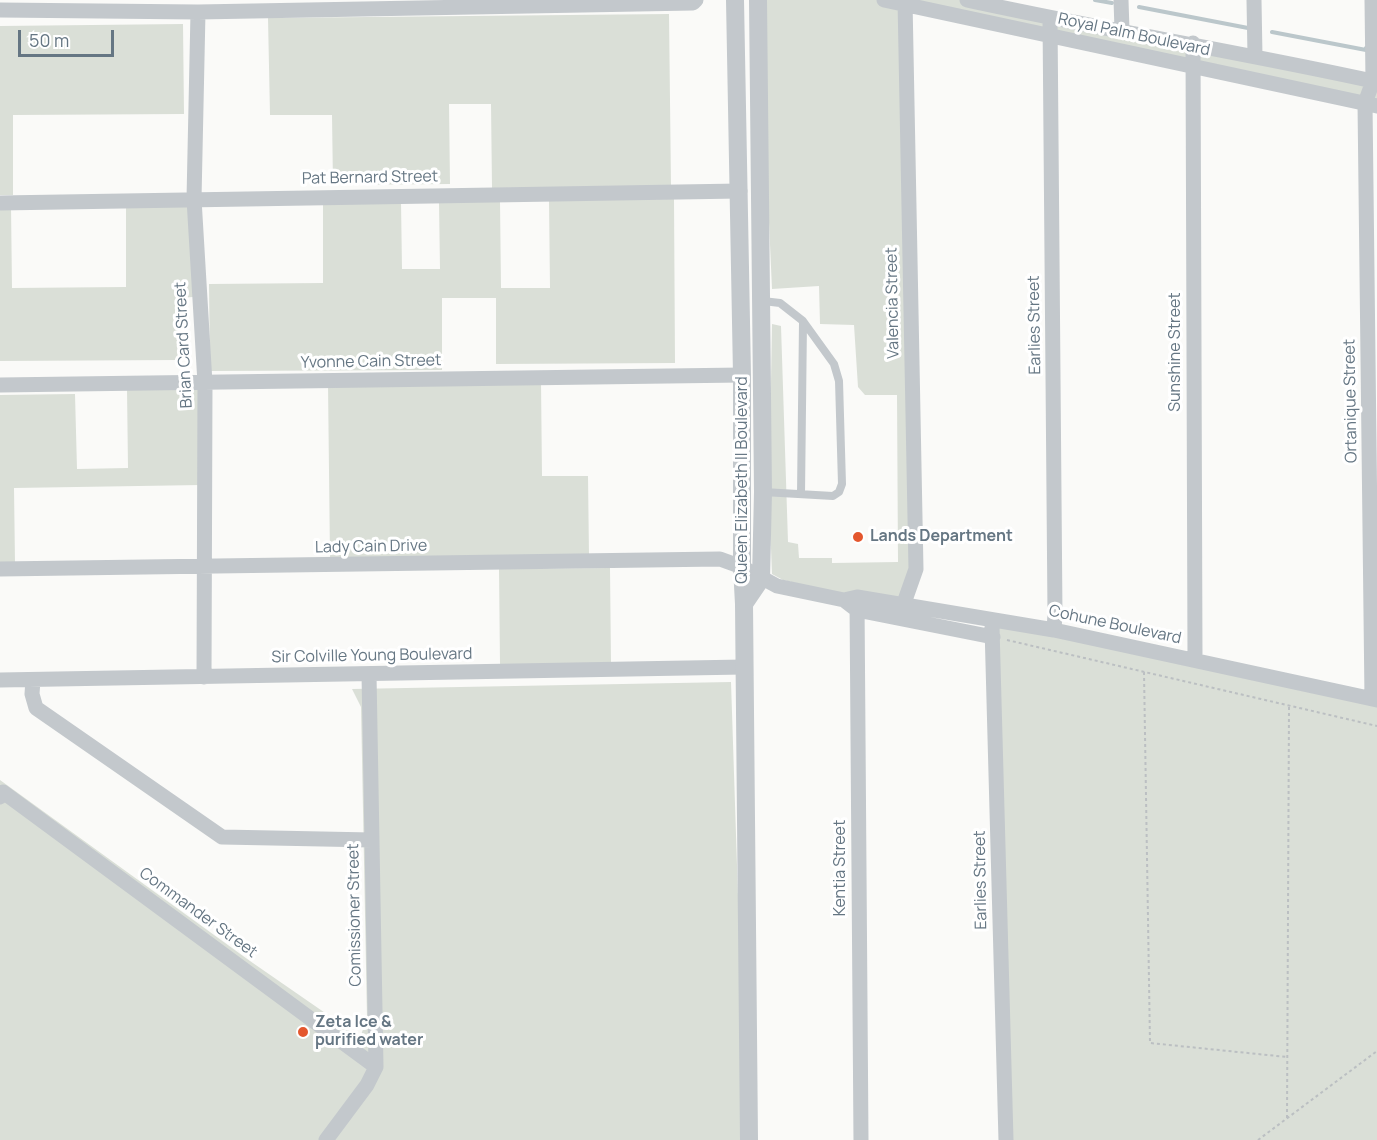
<!DOCTYPE html>
<html>
<head>
<meta charset="utf-8">
<style>
  body { margin:0 }
  #map { position:relative; width:1377px; height:1140px; overflow:hidden; background:#fafaf8; font-family:Manrope,sans-serif }
  canvas { display:block }
  .scale { position:absolute; left:18px; top:30px; width:96px; height:27px; box-sizing:border-box; border:3px solid #657683; border-top:0; padding-left:8px; font-size:18px; line-height:21px; white-space:nowrap; color:#657683; -webkit-text-stroke:4px #fff; paint-order:stroke }
</style>
</head>
<body>
<div id="map">
<canvas width="1377" height="1140"></canvas>
<div class="scale">50 m</div>
</div>
<script>
const ctx = document.querySelector('canvas').getContext('2d');
ctx.lineJoin = 'round';
function fillPath(path, color) { ctx.fillStyle = color; ctx.fill(path, 'evenodd'); }
function strokePath(path, color, width, dash) { ctx.strokeStyle = color; ctx.lineWidth = width; ctx.lineCap = dash ? 'butt' : 'round'; ctx.setLineDash(dash || []); ctx.stroke(path); }
function label(font, color, halo, rows, align = 'center') {
  ctx.font = font + ' Manrope,sans-serif'; ctx.lineWidth = 6; ctx.setLineDash([]); ctx.textBaseline = 'middle'; ctx.strokeStyle = halo; ctx.fillStyle = color; for (const [text, x, y, turn = 0] of rows) {
    ctx.save(); ctx.translate(x, y); ctx.rotate((+turn || 0) * Math.PI / 180); ctx.textAlign = isNaN(turn) ? turn : align; if (halo) ctx.strokeText(text, 0, 0); ctx.fillText(text, 0, 0); ctx.restore();
  }
}
fillPath(new Path2D(`
  M 759,0 L 974,0 L 1377,82 L 1377,106 L 905,5 L 916,569 L 904,603 L 857,597 L 783,580 L 772,574 L 769,496 L 772,324 L 781,326 L 788,542 L 798,544 L 799,558 L 832,558 L 832,563 L 898,562 L 897,395 L 865,395 L 858,387 L 854,325 L 820,324 L 819,286 L 772,289 Z
  M 669,14 L 671,187 L 492,188 L 491,104 L 449,104 L 450,184 L 333,185 L 332,115 L 270,115 L 268,18 Z
  M 183,24 L 184,114 L 13,115 L 13,195 L 0,195 L 0,26 Z
  M 674,199 L 675,363 L 496,364 L 496,298 L 442,298 L 442,370 L 210,371 L 209,284 L 323,283 L 323,202 L 401,202 L 402,269 L 440,269 L 439,202 L 500,202 L 501,288 L 550,288 L 549,200 Z
  M 126,205 L 192,205 L 193,297 L 178,298 L 179,360 L 0,361 L 0,206 L 11,206 L 12,288 L 126,287 Z
  M 541,382 L 542,476 L 588,476 L 589,556 L 330,558 L 328,384 Z
  M 198,388 L 201,485 L 14,488 L 15,563 L 0,563 L 0,395 L 75,394 L 77,469 L 128,468 L 127,389 Z
  M 610,568 L 611,664 L 500,664 L 499,569 Z
  M 992,618 L 1377,701 L 1377,1140 L 1006,1140 Z
  M 731,682 L 746,1140 L 0,1140 L 0,780 L 250,961 L 357,1035 L 361,1035 L 367,1018 L 361,707 L 352,689 Z`), '#dadfd7');
strokePath(new Path2D(`
  M 1095,0 L 1112,3
  M 1139,7 L 1248,28
  M 1272,32 L 1366,50 L 1366,48`), '#bbc7cb', 4);
strokePath(new Path2D(`
  M 1007,640 L 1377,726
  M 1144,672 L 1150,1043 L 1287,1057
  M 1287,1118 L 1289,706
  M 1258,1140 L 1377,1051`), '#bbbfc2', 2, [3, 3]);
strokePath(new Path2D(`
  M 763,301 L 780,303 L 803,321 L 834,364 L 839,381 L 842,484 L 839,492 L 833,496 L 763,492
  M 801,494 L 803,322`), '#c3c8cc', 8);
strokePath(new Path2D(`
  M 884,0 L 1377,106
  M 967,0 C 1103,30 1241,52 1377,82
  M 1121,0 L 1122,30
  M 1254,0 L 1255,56
  M 1372,0 L 1373,81 L 1365,103 L 1372,699
  M 0,10 L 198,12 L 693,3 L 696,0
  M 198,12 L 194,199 L 205,383 L 204,677
  M 1050,18 L 1055,614 L 1054,630
  M 1193,43 L 1195,660
  M 0,203 L 740,191
  M 0,385 L 742,375
  M 0,569 L 720,559 L 742,567 L 777,586 L 844,600 L 857,610 L 993,637
  M 844,600 L 857,597 L 1054,630 L 1377,700
  M 857,600 L 861,1140
  M 904,603 L 916,569 L 905,0
  M 992,627 L 1006,1140
  M 0,680 L 744,667
  M 33,680 L 32,694 L 36,708 L 222,837 L 372,840
  M 0,797 L 3,792 L 376,1067
  M 326,1140 L 367,1085 L 376,1067 L 369,674`), '#c3c8cc', 15);
strokePath(new Path2D(`
  M 735,0 L 742,375 L 742,567 L 744,604 L 749,1140
  M 744,604 L 761,579 L 763,492 L 758,0`), '#c3c8cc', 18);
for (const [x, y, r, color] of [
  [858,537,6,"#e4572e"],
  [303,1032,6,"#e4572e"]
]) { const dot = new Path2D(); dot.arc(x, y, r, 0, 2 * Math.PI); ctx.fillStyle = color; ctx.fill(dot); strokePath(dot, '#fff', 2); }
label('16px', '#657683', '#fff', [
  ["Royal Palm Boulevard",1134,35,12],
  ["Pat Bernard Street",370,178,-1],
  ["Valencia Street",893,303,-91],
  ["Earlies Street",1035,325,-91],
  ["Brian Card Street",184,345,-93],
  ["Sunshine Street",1176,352,-90],
  ["Yvonne Cain Street",371,362,-1],
  ["Ortanique Street",1351,401,-91],
  ["Queen Elizabeth II Boulevard",743,480,-90],
  ["Lady Cain Drive",371,547,-1],
  ["Cohune Boulevard",1115,625,12],
  ["Sir Colville Young Boulevard",372,656,-1],
  ["Kentia Street",841,868,-90],
  ["Earlies Street",981,880,-91],
  ["Commander Street",198,913,36],
  ["Comissioner Street",355,915,-91]
]);
label('bold 16px', '#657683', '#fff', [
  ["Lands Department",870,537],
  ["Zeta Ice &",315,1023],
  ["purified water",315,1041]
], 'left');
</script>
</body>
</html>
